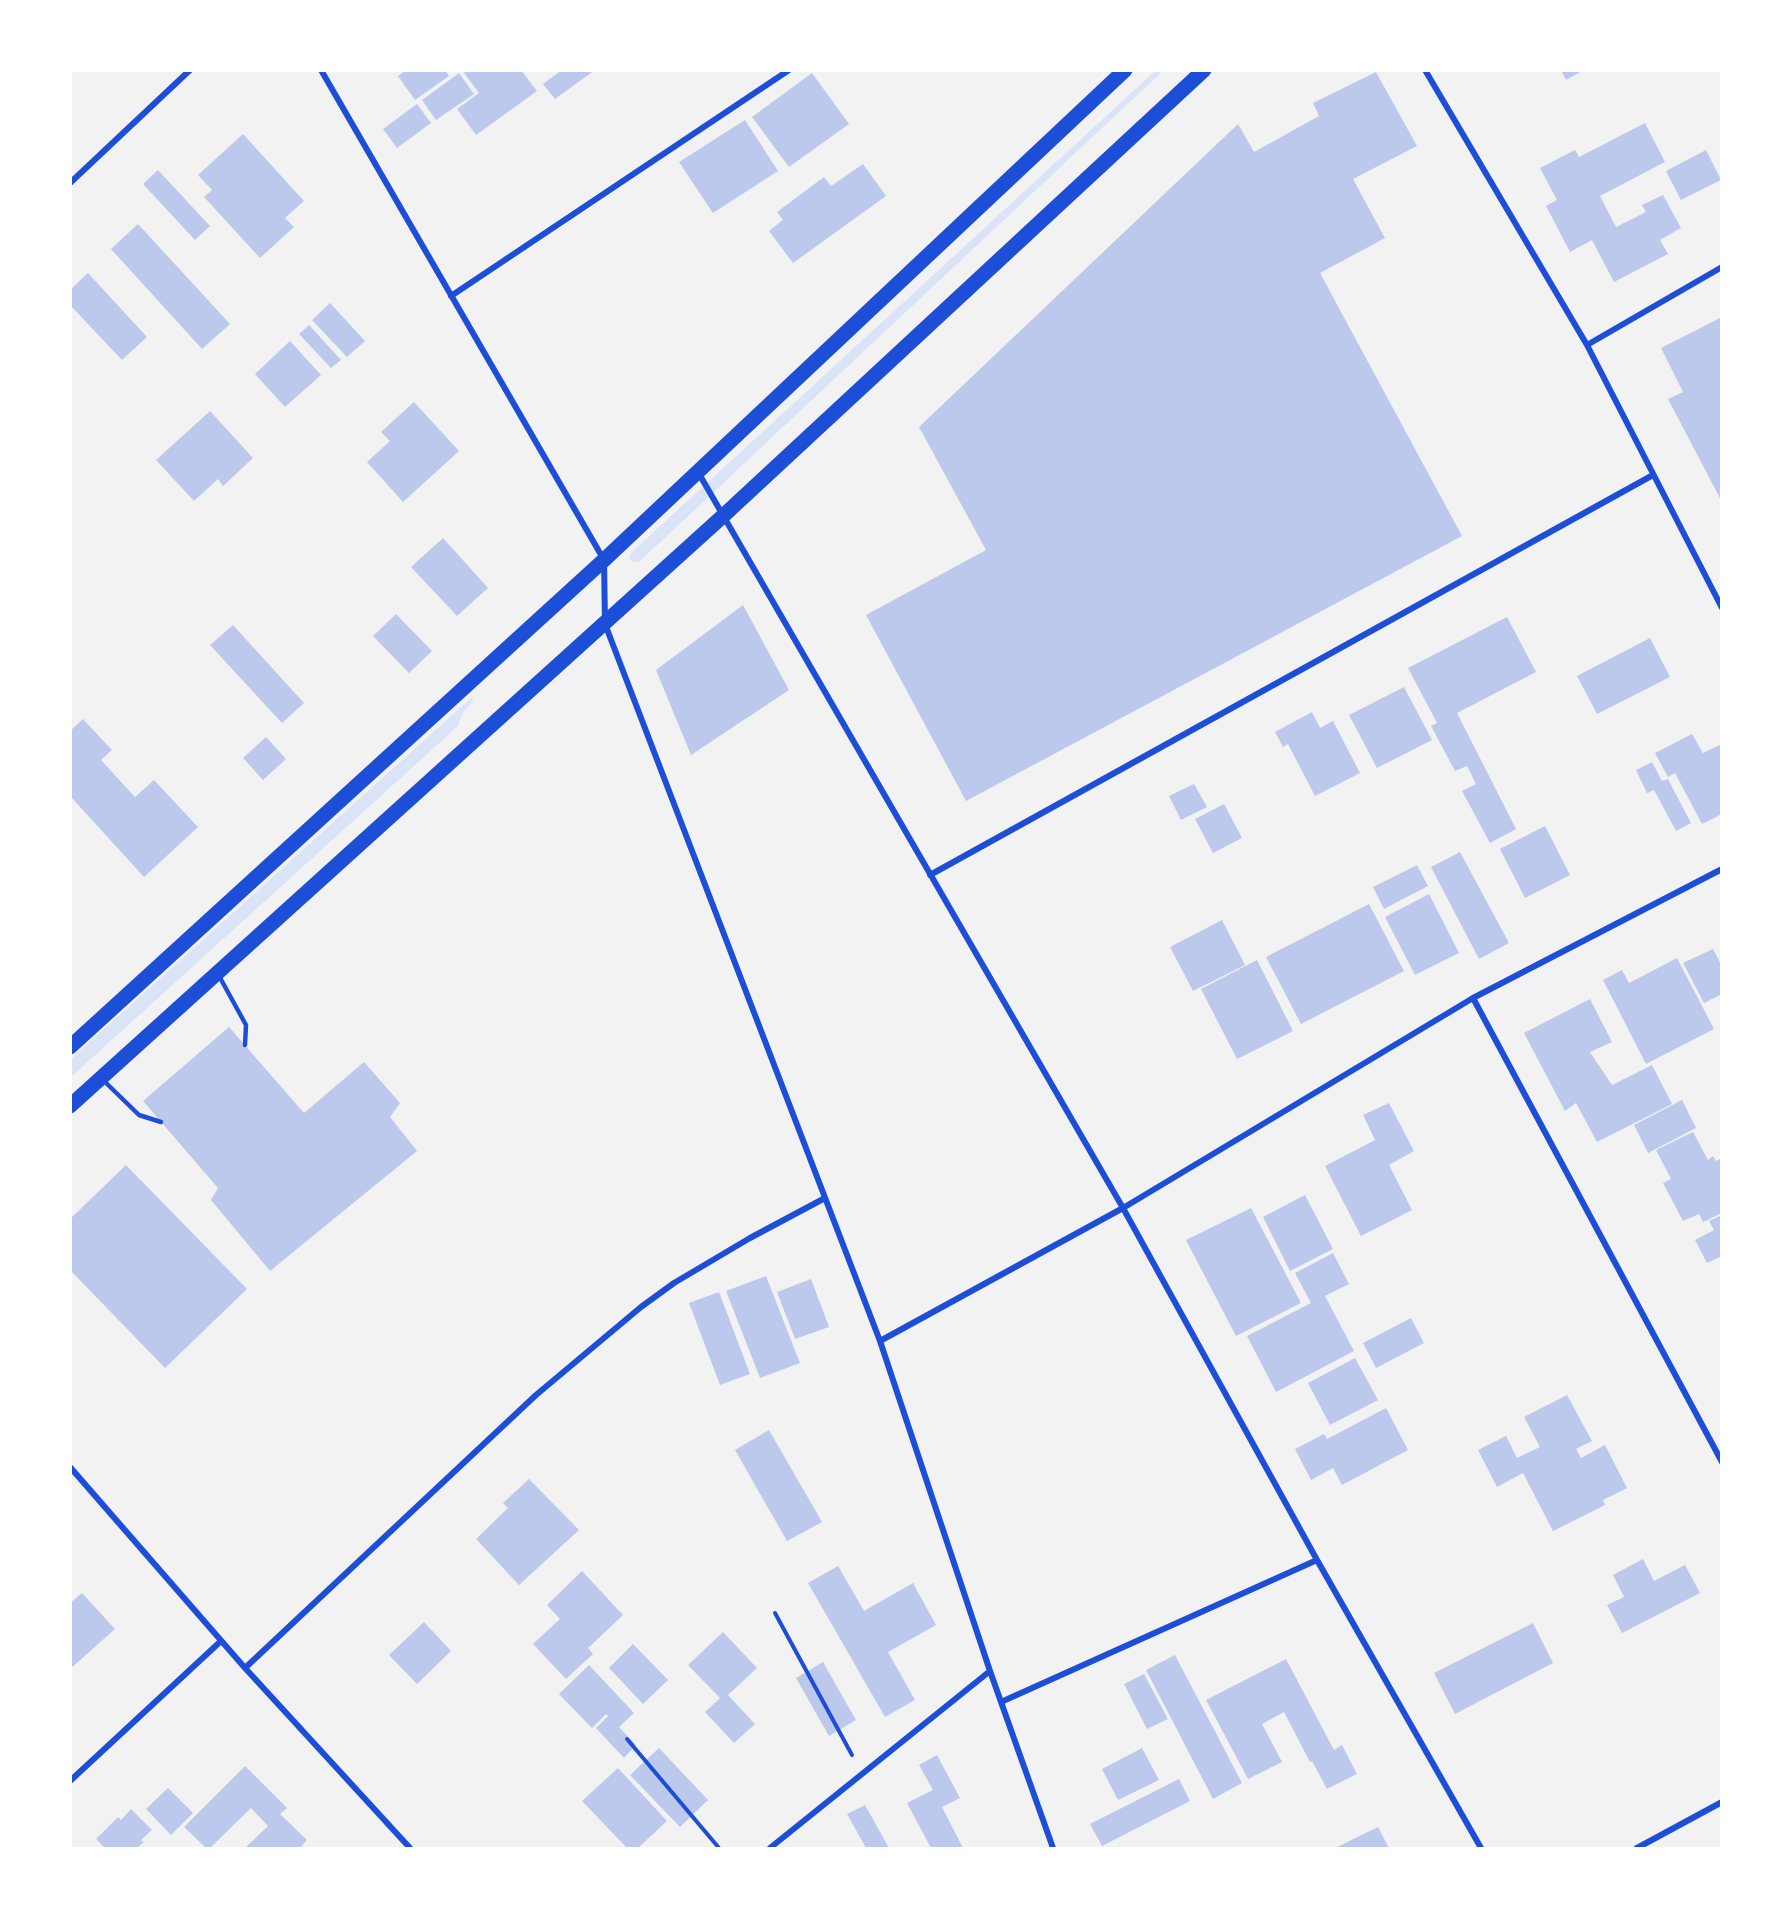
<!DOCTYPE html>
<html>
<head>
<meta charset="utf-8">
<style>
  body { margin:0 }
  #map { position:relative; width:1792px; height:1919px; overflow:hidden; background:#f2f2f2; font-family:Merriweather,serif }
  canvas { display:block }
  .frame { position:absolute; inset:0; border:72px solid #fff; pointer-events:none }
</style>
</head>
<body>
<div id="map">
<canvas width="1792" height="1919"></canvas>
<div class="frame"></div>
</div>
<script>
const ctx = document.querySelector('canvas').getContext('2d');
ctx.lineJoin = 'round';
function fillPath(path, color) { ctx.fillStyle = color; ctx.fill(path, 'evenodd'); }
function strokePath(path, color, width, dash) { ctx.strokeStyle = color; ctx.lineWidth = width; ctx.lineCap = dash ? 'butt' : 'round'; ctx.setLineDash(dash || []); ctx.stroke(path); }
fillPath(new Path2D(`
  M 1155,71 L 1163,71 L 639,562 L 631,561 L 629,558 L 632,552 Z
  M 472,697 L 473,701 L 463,713 L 458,726 L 71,1077 L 71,1059 Z`), '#dbe4f7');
fillPath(new Path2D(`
  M 406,70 L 445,70 L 449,76 L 415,100 L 398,76 Z
  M 467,70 L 521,70 L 537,91 L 476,135 L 457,109 L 479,93 L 464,73 Z
  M 562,70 L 595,70 L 555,99 L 543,84 Z
  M 1561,70 L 1584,70 L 1566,80 Z
  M 1376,72 L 1417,146 L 1353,179 L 1385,238 L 1320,273 L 1462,536 L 966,801 L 866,615 L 986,550 L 919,427 L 1238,124 L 1254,152 L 1319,116 L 1313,103 Z
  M 459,73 L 474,94 L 436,120 L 422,100 Z
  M 812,73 L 849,124 L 789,167 L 752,117 Z
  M 417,104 L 431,123 L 397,148 L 383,129 Z
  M 745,120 L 778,171 L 713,213 L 679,162 Z
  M 1645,123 L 1665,162 L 1600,196 L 1616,227 L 1646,212 L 1642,205 L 1663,195 L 1681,228 L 1660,240 L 1668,254 L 1614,282 L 1592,240 L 1570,252 L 1546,206 L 1557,200 L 1540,168 L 1575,150 L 1579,157 Z
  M 243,134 L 304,201 L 285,218 L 294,227 L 260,258 L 204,197 L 212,190 L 198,175 Z
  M 1706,150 L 1721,180 L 1681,200 L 1666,171 Z
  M 863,164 L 886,196 L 793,263 L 769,231 L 783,220 L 777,212 L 824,177 L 831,186 Z
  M 158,170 L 210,226 L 195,240 L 143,184 Z
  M 138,224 L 230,324 L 202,349 L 111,249 Z
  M 88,273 L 147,337 L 122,360 L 70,305 L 70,290 Z
  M 330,303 L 365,341 L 347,357 L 312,320 Z
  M 1722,317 L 1722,502 L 1668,399 L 1683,392 L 1661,348 Z
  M 309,325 L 341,360 L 331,368 L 299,334 Z
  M 290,341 L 321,375 L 285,407 L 255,374 Z
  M 414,402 L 459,451 L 403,502 L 367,462 L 390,441 L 381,432 Z
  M 210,411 L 253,458 L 223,486 L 218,479 L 194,501 L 156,460 Z
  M 443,538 L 488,588 L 457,616 L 411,567 Z
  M 743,605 L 789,690 L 691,755 L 656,670 Z
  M 396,614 L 432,651 L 409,673 L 373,636 Z
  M 1507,617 L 1536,672 L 1457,713 L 1516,829 L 1490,843 L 1462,791 L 1476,784 L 1467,766 L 1455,771 L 1431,726 L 1437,723 L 1408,668 Z
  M 233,625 L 304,703 L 282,723 L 210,645 Z
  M 1650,638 L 1670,677 L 1597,714 L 1577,676 Z
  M 1404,687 L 1432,740 L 1377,768 L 1349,715 Z
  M 1312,712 L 1320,728 L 1333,721 L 1360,773 L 1315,796 L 1288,744 L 1283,747 L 1275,732 Z
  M 83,719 L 112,750 L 101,760 L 135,797 L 154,780 L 198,827 L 144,877 L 70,796 L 70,731 Z
  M 1692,734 L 1703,753 L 1722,744 L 1722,814 L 1702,824 L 1675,773 L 1668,777 L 1655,753 Z
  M 266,737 L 286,759 L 263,780 L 243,758 Z
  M 1652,762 L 1662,781 L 1668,779 L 1691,823 L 1676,831 L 1654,790 L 1647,793 L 1636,770 Z
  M 1194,784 L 1207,807 L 1181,820 L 1169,796 Z
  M 1224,804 L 1242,838 L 1213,853 L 1195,819 Z
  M 1545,826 L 1570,875 L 1525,898 L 1500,849 Z
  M 1460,852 L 1509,943 L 1479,959 L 1431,867 Z
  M 1417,865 L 1428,886 L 1384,909 L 1373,887 Z
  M 1429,894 L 1459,953 L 1415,975 L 1385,917 Z
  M 1369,904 L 1404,971 L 1301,1024 L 1266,957 Z
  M 1222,920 L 1245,965 L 1193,991 L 1170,947 Z
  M 1713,949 L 1722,966 L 1722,994 L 1704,1003 L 1683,963 Z
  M 1677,958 L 1714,1029 L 1646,1064 L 1603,980 L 1622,970 L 1629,983 Z
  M 1257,960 L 1293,1031 L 1237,1059 L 1201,989 Z
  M 1590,999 L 1612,1042 L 1590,1052 L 1612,1085 L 1652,1065 L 1672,1104 L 1597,1142 L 1576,1103 L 1565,1111 L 1524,1033 Z
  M 229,1027 L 304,1113 L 364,1062 L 400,1103 L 390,1117 L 417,1151 L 270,1271 L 211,1200 L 218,1188 L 143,1101 Z
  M 1682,1100 L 1696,1128 L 1648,1153 L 1634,1125 Z
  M 1389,1103 L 1414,1151 L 1389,1165 L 1412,1210 L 1361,1236 L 1325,1166 L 1375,1140 L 1363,1115 Z
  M 1693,1132 L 1708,1160 L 1713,1156 L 1716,1161 L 1722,1158 L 1722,1213 L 1703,1222 L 1699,1214 L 1683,1221 L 1663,1183 L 1671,1179 L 1656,1150 Z
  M 126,1165 L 247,1289 L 165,1368 L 70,1270 L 70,1219 Z
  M 1305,1195 L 1333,1249 L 1290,1271 L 1263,1217 Z
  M 1251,1208 L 1301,1303 L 1236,1336 L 1186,1240 Z
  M 1722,1215 L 1722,1256 L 1707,1263 L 1695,1240 L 1714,1230 L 1709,1221 Z
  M 1333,1253 L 1349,1284 L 1325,1296 L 1354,1351 L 1276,1392 L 1247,1336 L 1311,1303 L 1295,1273 Z
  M 766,1276 L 800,1363 L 760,1378 L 726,1291 Z
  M 811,1279 L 829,1327 L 795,1339 L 777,1292 Z
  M 719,1292 L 750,1374 L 720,1385 L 689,1303 Z
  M 1411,1318 L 1424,1343 L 1376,1368 L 1363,1343 Z
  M 1355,1358 L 1378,1400 L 1330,1425 L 1308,1383 Z
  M 1567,1395 L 1592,1441 L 1576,1449 L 1581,1458 L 1605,1445 L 1627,1488 L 1603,1500 L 1605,1505 L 1553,1531 L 1523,1473 L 1497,1487 L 1478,1450 L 1506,1436 L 1517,1458 L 1540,1447 L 1524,1417 Z
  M 1386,1408 L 1408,1450 L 1342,1485 L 1333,1468 L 1311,1480 L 1295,1449 L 1324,1434 L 1327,1439 Z
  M 769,1430 L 822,1522 L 787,1541 L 735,1450 Z
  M 529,1479 L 579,1530 L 519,1585 L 476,1539 L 508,1508 L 503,1503 Z
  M 1643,1559 L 1654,1581 L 1685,1565 L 1700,1593 L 1622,1633 L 1607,1605 L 1624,1597 L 1613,1575 Z
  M 838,1566 L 864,1611 L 913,1583 L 936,1625 L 888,1652 L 915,1700 L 885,1717 L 808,1583 Z
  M 582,1571 L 623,1615 L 588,1648 L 593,1654 L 566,1679 L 533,1644 L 560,1619 L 547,1605 Z
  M 82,1593 L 115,1629 L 70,1669 L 70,1603 Z
  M 424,1622 L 451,1651 L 417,1684 L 389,1655 Z
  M 1533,1623 L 1553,1663 L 1455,1714 L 1434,1673 Z
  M 723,1632 L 757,1668 L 728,1695 L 755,1724 L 734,1743 L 705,1712 L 720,1698 L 688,1665 Z
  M 633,1644 L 668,1680 L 643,1704 L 609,1668 Z
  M 1175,1655 L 1242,1783 L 1213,1799 L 1146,1670 Z
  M 1286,1659 L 1334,1750 L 1342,1745 L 1357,1774 L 1327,1789 L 1312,1761 L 1310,1762 L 1284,1712 L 1262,1724 L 1282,1762 L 1248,1779 L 1206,1700 Z
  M 823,1662 L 856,1720 L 829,1736 L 796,1678 Z
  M 589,1665 L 634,1713 L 619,1727 L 636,1745 L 624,1758 L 596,1728 L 608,1716 L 606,1714 L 592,1728 L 559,1694 Z
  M 1144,1674 L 1168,1719 L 1147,1729 L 1124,1684 Z
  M 659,1748 L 708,1800 L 680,1827 L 630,1775 Z
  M 1142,1748 L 1159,1780 L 1118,1800 L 1102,1769 Z
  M 937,1755 L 960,1798 L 942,1807 L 963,1848 L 931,1848 L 907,1803 L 933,1790 L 919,1765 Z
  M 245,1766 L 287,1808 L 280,1814 L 307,1840 L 301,1847 L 302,1848 L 245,1848 L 268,1826 L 251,1808 L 210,1848 L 206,1848 L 184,1827 Z
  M 618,1768 L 667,1821 L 638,1848 L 627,1848 L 582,1801 Z
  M 1179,1779 L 1190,1801 L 1102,1846 L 1090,1824 Z
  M 168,1788 L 193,1813 L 171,1835 L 146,1809 Z
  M 865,1805 L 889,1848 L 866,1848 L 847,1814 Z
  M 131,1809 L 152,1830 L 141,1840 L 144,1842 L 137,1848 L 105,1848 L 96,1839 L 118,1817 L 121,1820 Z
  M 1378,1827 L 1389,1848 L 1335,1848 Z`), '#bdc9ec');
strokePath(new Path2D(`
  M 775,1613 L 852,1755
  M 627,1739 L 719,1848`), '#1d4ed8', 4);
strokePath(new Path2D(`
  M 218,974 L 246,1025 L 245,1045
  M 103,1080 L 139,1115 L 161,1122`), '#1d4ed8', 4.5);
strokePath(new Path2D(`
  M 321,70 L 604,560 L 605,624 L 880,1341 L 990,1671 L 1053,1848
  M 1425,70 L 1587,345 L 1722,608
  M 70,183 L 190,70
  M 451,296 L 789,70
  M 1587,345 L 1722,267
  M 698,472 L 1123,1208 L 1317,1560 L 1481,1848
  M 930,875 L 1653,475
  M 1473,998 L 1722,1462
  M 880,1341 L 1123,1208 L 1473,998 L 1722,869
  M 70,1467 L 245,1668 L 410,1848
  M 245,1668 L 536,1395 L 641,1307 L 674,1283 L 750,1238 L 825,1198
  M 1001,1702 L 1317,1560
  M 70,1781 L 221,1641
  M 770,1848 L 990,1671
  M 1637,1848 L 1722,1802`), '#1d4ed8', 6);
strokePath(new Path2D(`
  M 70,1047 L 604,560 L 1125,70
  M 70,1106 L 723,516 L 1204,70`), '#1d4ed8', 15);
</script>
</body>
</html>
